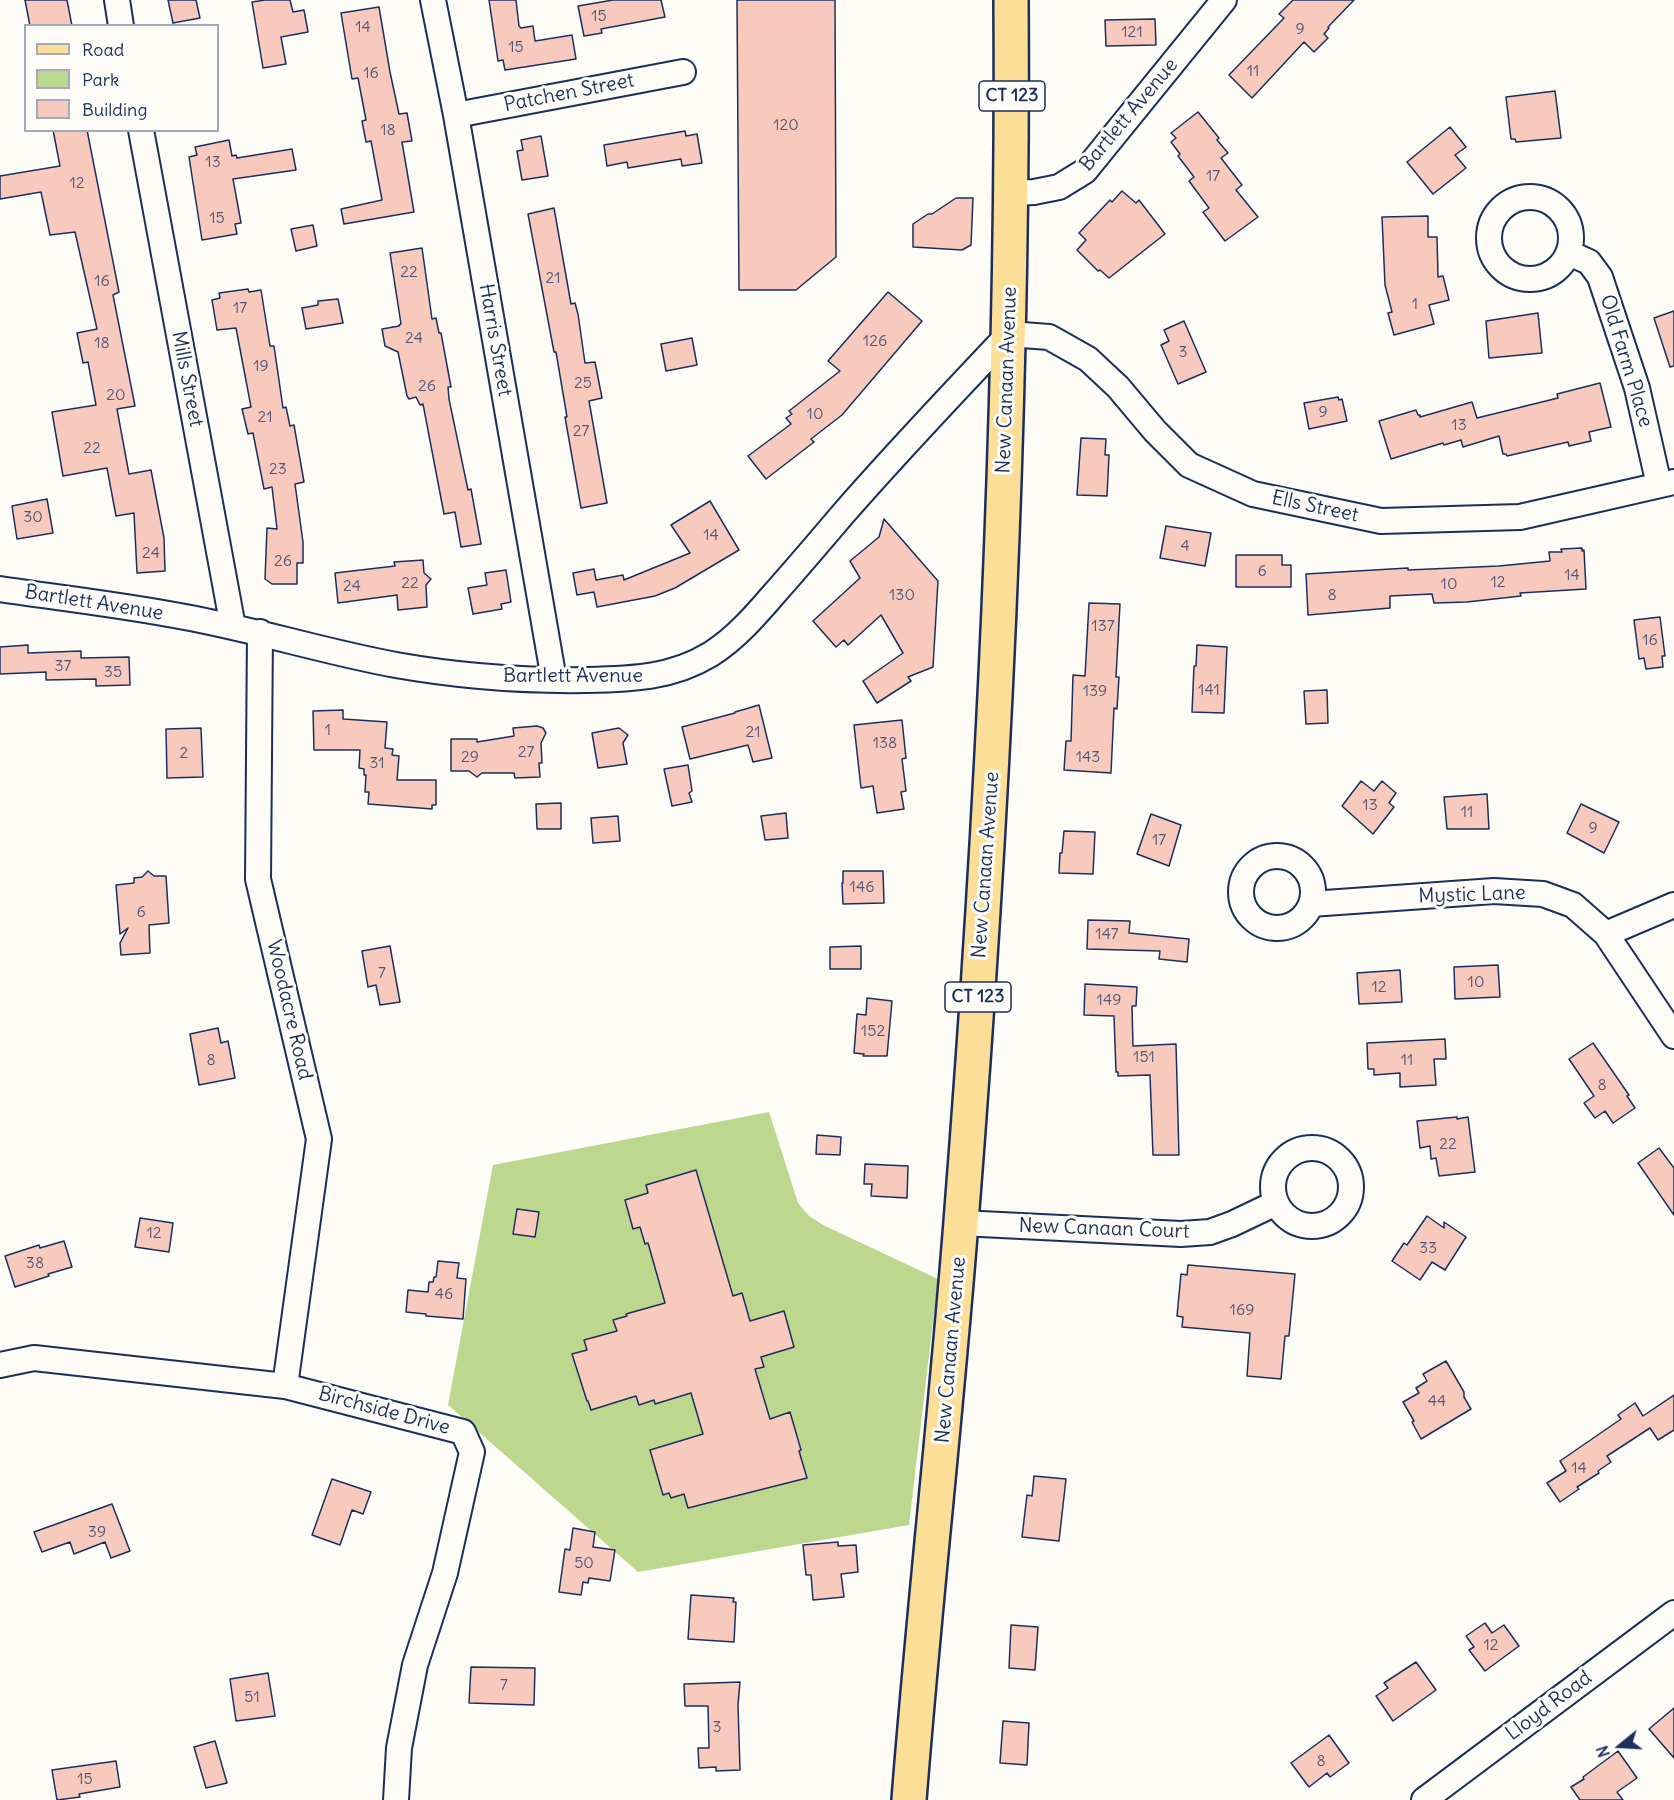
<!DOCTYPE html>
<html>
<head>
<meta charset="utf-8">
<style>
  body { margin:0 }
  #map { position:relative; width:1674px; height:1800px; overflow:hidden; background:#fdfcf7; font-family:Delius,sans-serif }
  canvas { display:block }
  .legend { position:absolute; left:24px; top:24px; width:195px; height:108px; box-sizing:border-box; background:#fdfcf7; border:2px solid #a3aaba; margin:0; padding:8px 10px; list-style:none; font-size:18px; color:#1b2f5e }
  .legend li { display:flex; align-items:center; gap:12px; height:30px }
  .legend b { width:30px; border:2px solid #a3aaba }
  .north { position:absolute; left:1590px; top:1716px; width:60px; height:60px; -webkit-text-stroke:4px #fdfcf7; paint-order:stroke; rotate:252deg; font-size:16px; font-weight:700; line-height:24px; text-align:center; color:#1b2f5e }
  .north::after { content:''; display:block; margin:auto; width:21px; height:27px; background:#1b2f5e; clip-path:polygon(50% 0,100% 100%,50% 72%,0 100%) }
</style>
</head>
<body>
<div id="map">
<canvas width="1674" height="1800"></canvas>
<ul class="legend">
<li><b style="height:8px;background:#fcde96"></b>Road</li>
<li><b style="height:16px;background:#bdd78f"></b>Park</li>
<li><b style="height:16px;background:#f8cabd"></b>Building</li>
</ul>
<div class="north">N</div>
</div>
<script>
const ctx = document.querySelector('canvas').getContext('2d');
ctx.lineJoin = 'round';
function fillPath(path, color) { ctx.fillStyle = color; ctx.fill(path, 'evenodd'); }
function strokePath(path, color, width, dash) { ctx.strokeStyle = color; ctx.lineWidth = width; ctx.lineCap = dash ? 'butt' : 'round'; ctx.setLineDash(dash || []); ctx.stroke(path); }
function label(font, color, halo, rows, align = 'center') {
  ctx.font = font + ' Delius,sans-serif'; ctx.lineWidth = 6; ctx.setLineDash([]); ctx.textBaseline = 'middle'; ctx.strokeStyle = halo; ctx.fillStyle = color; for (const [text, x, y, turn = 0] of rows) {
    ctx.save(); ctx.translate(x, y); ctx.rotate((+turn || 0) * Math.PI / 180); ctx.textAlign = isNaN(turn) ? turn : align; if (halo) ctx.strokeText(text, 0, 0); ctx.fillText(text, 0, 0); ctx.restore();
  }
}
fillPath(new Path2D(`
  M 769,1112 L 798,1203 L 809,1216 L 823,1225 L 938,1279 L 909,1525 L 638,1572 L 448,1405 L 493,1165 Z`), '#bdd78f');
const building = new Path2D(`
  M 25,0 L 67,0 L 72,26 L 30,26 Z
  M 168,0 L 196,0 L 200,18 L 173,23 Z
  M 265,0 L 290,0 L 293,12 L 304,10 L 308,32 L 281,37 L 286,64 L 263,68 L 252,2 Z
  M 489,0 L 516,0 L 519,26 L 521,28 L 533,26 L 535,41 L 572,35 L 576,59 L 505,70 L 503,60 L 498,61 Z
  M 613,0 L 661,0 L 665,17 L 601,29 L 602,33 L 584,36 L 578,6 Z
  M 737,0 L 835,0 L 836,257 L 796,290 L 739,290 Z
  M 1293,0 L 1354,0 L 1328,27 L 1329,28 L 1324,34 L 1328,38 L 1314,52 L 1304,42 L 1252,98 L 1229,75 L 1284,18 L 1279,14 Z
  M 379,7 L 390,72 L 399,114 L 407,113 L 412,141 L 402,142 L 414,212 L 344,224 L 341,209 L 382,200 L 371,141 L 366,142 L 362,121 L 366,120 L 358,78 L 352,79 L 341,13 Z
  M 1155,19 L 1156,45 L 1106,46 L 1105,20 Z
  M 1555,91 L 1561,138 L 1516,142 L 1515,139 L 1511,139 L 1506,97 Z
  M 1198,112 L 1219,138 L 1217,140 L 1228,153 L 1221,158 L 1242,185 L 1236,190 L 1258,217 L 1225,241 L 1203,212 L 1209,208 L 1189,181 L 1194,177 L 1178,156 L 1180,154 L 1171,142 L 1176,138 L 1171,133 Z
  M 1450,127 L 1466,147 L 1455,155 L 1466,168 L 1433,194 L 1407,162 Z
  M 53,130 L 87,130 L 119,292 L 113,295 L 135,406 L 117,409 L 129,474 L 151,470 L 164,538 L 165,571 L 137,573 L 134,513 L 116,516 L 107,468 L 63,476 L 52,412 L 96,405 L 88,362 L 83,363 L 77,333 L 97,329 L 75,232 L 50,235 L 41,192 L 0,199 L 0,176 L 60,166 Z
  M 685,131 L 686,136 L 697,134 L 702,163 L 682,166 L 681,159 L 628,168 L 627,162 L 607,166 L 604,145 Z
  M 541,136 L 548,176 L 522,180 L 517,151 L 523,150 L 521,140 Z
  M 229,140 L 232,156 L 236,155 L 237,158 L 292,149 L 296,170 L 233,179 L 241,223 L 235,224 L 237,234 L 202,240 L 189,157 L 197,155 L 195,147 Z
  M 1122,191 L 1136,203 L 1139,200 L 1165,234 L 1109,278 L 1100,270 L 1098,271 L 1077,250 L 1086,240 L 1079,233 L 1110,200 L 1112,202 Z
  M 956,198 L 973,198 L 971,245 L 962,250 L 913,247 L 913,224 L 928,214 L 932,214 Z
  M 554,208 L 571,304 L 575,303 L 578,314 L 585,363 L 595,362 L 602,398 L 589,401 L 607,503 L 581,508 L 565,417 L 567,417 L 556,352 L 554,352 L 528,214 Z
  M 1428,216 L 1428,237 L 1437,237 L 1438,277 L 1443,276 L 1449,300 L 1429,305 L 1434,324 L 1394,335 L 1388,313 L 1392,312 L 1385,285 L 1382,217 Z
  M 313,225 L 317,246 L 296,251 L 291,229 Z
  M 422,248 L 432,319 L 436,318 L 439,333 L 441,333 L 451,387 L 448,387 L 449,399 L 468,490 L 471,489 L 481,544 L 461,547 L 455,512 L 444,514 L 423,404 L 420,405 L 416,397 L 409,399 L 407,396 L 398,352 L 385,346 L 382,329 L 399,326 L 399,325 L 401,324 L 390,253 Z
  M 248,289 L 249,292 L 261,290 L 270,346 L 274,346 L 283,408 L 286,407 L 290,426 L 294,425 L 304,482 L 295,484 L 303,542 L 303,563 L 297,563 L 297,584 L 272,584 L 265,579 L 267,528 L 277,529 L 272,487 L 264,489 L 253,433 L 248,434 L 242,409 L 251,407 L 236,328 L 217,330 L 212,300 L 220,298 L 219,293 Z
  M 888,292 L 922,321 L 842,415 L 811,439 L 814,442 L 766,479 L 748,456 L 791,424 L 786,418 L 792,414 L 789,411 L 840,371 L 828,361 Z
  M 338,299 L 343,323 L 306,329 L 302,308 L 318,305 L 318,301 Z
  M 1674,311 L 1674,366 L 1670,367 L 1654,318 Z
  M 1538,313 L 1542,353 L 1489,358 L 1486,321 Z
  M 1184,321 L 1206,372 L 1178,384 L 1161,345 L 1169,341 L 1164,330 Z
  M 692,338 L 697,365 L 666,371 L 661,344 Z
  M 1600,383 L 1611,427 L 1589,432 L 1591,441 L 1569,446 L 1568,442 L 1507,456 L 1506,454 L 1503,454 L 1499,436 L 1463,447 L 1461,440 L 1444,445 L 1443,443 L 1391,459 L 1379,421 L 1416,410 L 1418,415 L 1420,415 L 1420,417 L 1472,402 L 1477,418 L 1558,398 L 1557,394 Z
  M 1338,397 L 1339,400 L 1342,399 L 1347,421 L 1309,429 L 1304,403 Z
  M 1081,438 L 1106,439 L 1105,455 L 1109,455 L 1107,496 L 1077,495 Z
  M 47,499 L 53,533 L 17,539 L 12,506 Z
  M 710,501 L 739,550 L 675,588 L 655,596 L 597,607 L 594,592 L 577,595 L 573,573 L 594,569 L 596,580 L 623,575 L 624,580 L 690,553 L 671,525 Z
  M 884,519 L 938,581 L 933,667 L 908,677 L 911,681 L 877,703 L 863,681 L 903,653 L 881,615 L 848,645 L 844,640 L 836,647 L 813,621 L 860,578 L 850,561 L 879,537 Z
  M 1166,526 L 1211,533 L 1205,566 L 1160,558 Z
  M 1582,548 L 1582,551 L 1584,550 L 1586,589 L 1520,593 L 1521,596 L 1467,602 L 1434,603 L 1432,594 L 1390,596 L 1390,608 L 1308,615 L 1306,574 L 1408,568 L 1408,570 L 1499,566 L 1550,561 L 1549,552 L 1562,552 L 1561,549 Z
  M 1236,555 L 1282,555 L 1282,565 L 1291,565 L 1291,587 L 1236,587 Z
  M 423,560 L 424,573 L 431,579 L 426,585 L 427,607 L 398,610 L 397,595 L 338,603 L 335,573 L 395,566 L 394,562 Z
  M 506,570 L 511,602 L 501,604 L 502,609 L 473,614 L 468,588 L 487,585 L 485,573 Z
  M 1089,603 L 1120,604 L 1116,677 L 1119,677 L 1117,709 L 1114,708 L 1111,773 L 1064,770 L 1066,741 L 1071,741 L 1073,675 L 1085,676 Z
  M 1660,617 L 1665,656 L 1662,656 L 1663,667 L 1646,669 L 1644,658 L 1639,659 L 1634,620 Z
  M 28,645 L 28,653 L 81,651 L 81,658 L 129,657 L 130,685 L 96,686 L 96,679 L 46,680 L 46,672 L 0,674 L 0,647 Z
  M 1197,645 L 1227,647 L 1224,713 L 1192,712 L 1194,666 L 1196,666 Z
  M 1327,690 L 1328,723 L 1306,724 L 1304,691 Z
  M 759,705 L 772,758 L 753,762 L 748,745 L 690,759 L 682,727 L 735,713 L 735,712 Z
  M 343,710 L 343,719 L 387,722 L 385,748 L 393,749 L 392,755 L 399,756 L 397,780 L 436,780 L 436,805 L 432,805 L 432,809 L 368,804 L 369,792 L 365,792 L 366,775 L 364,775 L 364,769 L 359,768 L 360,750 L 314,750 L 313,711 Z
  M 902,720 L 906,758 L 902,759 L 906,791 L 901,792 L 904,809 L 877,813 L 873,786 L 861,788 L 854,725 Z
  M 537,726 L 543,728 L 546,733 L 541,743 L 542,763 L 539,763 L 540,777 L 515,778 L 514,773 L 482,773 L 477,777 L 469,771 L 451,771 L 451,739 L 477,739 L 477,742 L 514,736 L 513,728 Z
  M 201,728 L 203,777 L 167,778 L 166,729 Z
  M 619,728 L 628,735 L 623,743 L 627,764 L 598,768 L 592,733 Z
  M 688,765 L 692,791 L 689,793 L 692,802 L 672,806 L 664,769 Z
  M 1361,781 L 1374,791 L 1382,781 L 1396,793 L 1389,803 L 1394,807 L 1373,834 L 1342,806 Z
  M 1487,794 L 1489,829 L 1447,829 L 1444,797 Z
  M 561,803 L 561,829 L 537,829 L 536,804 Z
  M 1581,804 L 1619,822 L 1604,853 L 1567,833 Z
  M 786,813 L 788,838 L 765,840 L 761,816 Z
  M 1151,814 L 1181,825 L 1169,866 L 1137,854 Z
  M 618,816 L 620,841 L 593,843 L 591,818 Z
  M 1064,831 L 1095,832 L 1093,874 L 1059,873 L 1060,853 L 1062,853 Z
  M 148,871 L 154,876 L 166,876 L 169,923 L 149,925 L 150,953 L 121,955 L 120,943 L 128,928 L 120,934 L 116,885 L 134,883 L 134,878 L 142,877 Z
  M 843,871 L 883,871 L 884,903 L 843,904 L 842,883 L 843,883 Z
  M 1088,920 L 1130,921 L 1129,933 L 1189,939 L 1187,962 L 1159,959 L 1160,951 L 1087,949 Z
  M 390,946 L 400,1002 L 380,1005 L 376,985 L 368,987 L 362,951 Z
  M 861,946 L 861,969 L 830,969 L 830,947 Z
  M 1498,965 L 1500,997 L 1455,999 L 1454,967 Z
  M 1400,970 L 1402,1002 L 1359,1004 L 1357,973 Z
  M 1085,984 L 1137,987 L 1136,1006 L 1132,1006 L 1133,1046 L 1176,1044 L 1179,1155 L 1153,1155 L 1150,1075 L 1118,1076 L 1118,1072 L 1116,1072 L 1114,1016 L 1084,1015 Z
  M 867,998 L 892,1001 L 887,1056 L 863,1056 L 864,1054 L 854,1053 L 857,1014 L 866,1015 Z
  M 218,1028 L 221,1043 L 228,1041 L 235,1078 L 199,1085 L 190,1034 Z
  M 1445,1039 L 1446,1059 L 1434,1059 L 1436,1085 L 1400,1087 L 1400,1073 L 1374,1075 L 1374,1069 L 1368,1069 L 1367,1043 Z
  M 1593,1043 L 1629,1095 L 1627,1096 L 1635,1108 L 1613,1123 L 1605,1111 L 1595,1118 L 1584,1103 L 1594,1096 L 1569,1059 Z
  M 1457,1117 L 1457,1119 L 1468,1117 L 1475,1172 L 1439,1176 L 1436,1158 L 1431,1159 L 1430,1146 L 1420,1148 L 1417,1121 Z
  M 817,1135 L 841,1137 L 840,1155 L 816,1154 Z
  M 1659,1148 L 1674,1168 L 1674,1215 L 1638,1163 Z
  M 865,1164 L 908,1166 L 907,1198 L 871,1196 L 872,1184 L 864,1184 Z
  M 696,1170 L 733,1296 L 742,1293 L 750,1321 L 784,1311 L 794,1347 L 761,1357 L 764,1367 L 755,1369 L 770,1419 L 790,1412 L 801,1450 L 799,1451 L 807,1478 L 688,1508 L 684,1494 L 671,1498 L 669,1493 L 663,1495 L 650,1450 L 703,1434 L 691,1393 L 655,1404 L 654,1400 L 639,1405 L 636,1396 L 591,1410 L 588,1401 L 587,1401 L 572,1354 L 587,1350 L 584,1340 L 617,1331 L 613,1320 L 627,1316 L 626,1314 L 665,1303 L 648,1243 L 645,1244 L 640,1227 L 633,1229 L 625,1200 L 648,1193 L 646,1185 Z
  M 517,1209 L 539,1212 L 535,1237 L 513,1234 Z
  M 1427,1216 L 1444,1228 L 1444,1222 L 1466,1237 L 1445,1270 L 1432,1262 L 1420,1280 L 1392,1261 L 1404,1243 L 1407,1245 Z
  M 140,1218 L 173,1223 L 169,1252 L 135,1247 Z
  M 64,1241 L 72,1267 L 48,1274 L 49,1276 L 15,1287 L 5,1256 L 39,1245 L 40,1248 Z
  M 438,1261 L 459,1263 L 457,1278 L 466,1279 L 463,1319 L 426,1316 L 426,1314 L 406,1312 L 408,1290 L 428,1292 L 429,1282 L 433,1282 L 434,1277 L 436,1277 Z
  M 1188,1265 L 1295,1274 L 1289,1336 L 1285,1336 L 1281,1379 L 1247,1376 L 1250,1333 L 1182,1327 L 1183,1317 L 1177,1316 L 1181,1274 L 1187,1275 Z
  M 1446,1361 L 1464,1392 L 1464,1397 L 1471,1409 L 1421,1439 L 1412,1422 L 1414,1421 L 1403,1402 L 1419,1393 L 1416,1388 L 1427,1381 L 1423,1374 Z
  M 1674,1395 L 1674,1430 L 1658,1440 L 1650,1428 L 1607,1456 L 1611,1462 L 1598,1471 L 1599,1473 L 1577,1487 L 1579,1489 L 1560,1502 L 1547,1483 L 1566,1471 L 1560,1461 L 1621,1419 L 1618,1415 L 1635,1403 L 1643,1416 Z
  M 1034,1476 L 1066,1479 L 1059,1541 L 1022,1537 L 1027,1495 L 1032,1496 Z
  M 332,1479 L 371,1492 L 363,1514 L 352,1510 L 340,1545 L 312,1535 Z
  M 112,1504 L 130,1551 L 111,1558 L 105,1542 L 74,1554 L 70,1542 L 42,1552 L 34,1532 Z
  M 573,1528 L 595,1532 L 593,1547 L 615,1550 L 610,1581 L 589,1578 L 588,1583 L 583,1582 L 581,1595 L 559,1592 L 565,1549 L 570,1550 Z
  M 838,1542 L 838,1546 L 856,1545 L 858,1572 L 841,1574 L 844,1597 L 813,1600 L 811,1575 L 806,1575 L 803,1545 Z
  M 691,1595 L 734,1598 L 733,1602 L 736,1602 L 734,1642 L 688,1639 Z
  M 1485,1623 L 1492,1633 L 1504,1625 L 1519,1646 L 1485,1671 L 1469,1650 L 1474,1647 L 1466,1636 Z
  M 1011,1625 L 1038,1627 L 1035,1670 L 1009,1668 Z
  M 1416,1662 L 1436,1690 L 1393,1721 L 1376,1696 L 1388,1688 L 1384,1683 Z
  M 471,1667 L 535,1668 L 534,1705 L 469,1703 Z
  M 268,1673 L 275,1716 L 236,1721 L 230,1679 Z
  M 740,1682 L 738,1705 L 740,1770 L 716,1771 L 716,1767 L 699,1768 L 698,1748 L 709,1748 L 708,1706 L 685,1706 L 684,1684 Z
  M 1674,1708 L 1674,1758 L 1649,1729 Z
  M 1003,1721 L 1029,1723 L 1027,1765 L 1000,1763 Z
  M 1329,1735 L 1349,1763 L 1330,1777 L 1327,1773 L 1309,1787 L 1291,1763 Z
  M 215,1741 L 227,1783 L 206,1788 L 194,1747 Z
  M 1618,1751 L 1637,1778 L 1617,1792 L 1623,1800 L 1580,1800 L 1571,1787 L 1584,1779 L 1583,1777 Z
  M 116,1761 L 120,1787 L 79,1794 L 80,1797 L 57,1800 L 52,1770 Z`);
fillPath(building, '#f8cabd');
strokePath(building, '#1b2f5e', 1.5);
const minor = new Path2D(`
  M 117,0 L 121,26
  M 433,0 L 456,115 L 554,680
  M 456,115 L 683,72
  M 141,130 L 233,627
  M 1012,193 L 1034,192 L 1059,187 L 1085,171 L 1224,0
  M1489 238a41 41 0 1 1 82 0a41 41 0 1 1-82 0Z
  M 1569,253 L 1589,262 L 1600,277 L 1637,388 L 1659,485
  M 0,589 C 61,598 124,605 185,617 C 256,630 325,652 396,665 C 458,676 524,681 587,680 C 632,679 672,678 711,654 C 736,638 755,616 774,594 C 798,567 820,541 843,514 C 897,452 953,393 1009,334 L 1049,337 L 1088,359 L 1118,387 L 1155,431 L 1189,465 L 1253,494 L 1381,521 L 1520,517 L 1674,482
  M 260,632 L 258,879 L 319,1139 L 285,1386
  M1241 892a36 36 0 1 1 72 0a36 36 0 1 1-72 0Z
  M 1311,904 L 1494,891 L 1543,894 L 1573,905 L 1606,934 L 1674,1036
  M 1606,934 L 1674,905
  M1273 1187a39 39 0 1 1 78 0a39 39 0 1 1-78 0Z
  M 961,1223 L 1181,1234 L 1210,1232 L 1232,1224 L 1276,1203
  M 0,1365 L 34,1358 L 285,1386 L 463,1432 L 472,1452 L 445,1573 L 415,1665 L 399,1748 L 396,1800
  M 1424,1800 L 1674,1613`);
const primary = new Path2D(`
  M 909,1800 C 924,1607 946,1415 961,1222 C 993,816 1014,408 1011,0`);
strokePath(minor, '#1b2f5e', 28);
strokePath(primary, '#1b2f5e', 38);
strokePath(minor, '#fdfcf7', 24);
strokePath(primary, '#fcde96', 33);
label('16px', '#525676', null, [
  ["15",599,16],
  ["14",363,27],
  ["9",1300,29],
  ["121",1132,32],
  ["15",516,47],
  ["11",1253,71],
  ["16",371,73],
  ["120",786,125],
  ["18",388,130],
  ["13",213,162],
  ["17",1213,176],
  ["12",77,183],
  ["15",217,218],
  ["22",409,272],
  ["21",553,278],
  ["16",102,281],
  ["1",1415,304],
  ["17",240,308],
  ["24",414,338],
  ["126",875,341],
  ["18",102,343],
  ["3",1183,352],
  ["19",261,366],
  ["25",583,383],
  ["26",427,386],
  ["20",116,395],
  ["9",1323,412],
  ["10",815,414],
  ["21",265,417],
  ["13",1459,425],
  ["27",581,431],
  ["22",92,448],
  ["23",278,469],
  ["30",33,517],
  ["14",711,535],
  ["4",1185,546],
  ["24",151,553],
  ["26",283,561],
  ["6",1262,571],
  ["14",1572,575],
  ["12",1498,582],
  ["22",410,583],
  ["10",1449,584],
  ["24",352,586],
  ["130",902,595],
  ["8",1332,595],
  ["137",1103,626],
  ["16",1650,640],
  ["37",63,666],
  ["35",113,672],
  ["141",1209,690],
  ["139",1095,691],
  ["1",328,730],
  ["21",753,732],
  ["138",885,743],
  ["27",526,752],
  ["2",184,753],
  ["29",470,757],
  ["143",1088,757],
  ["31",377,763],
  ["13",1370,805],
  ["11",1467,812],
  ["9",1593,828],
  ["17",1159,840],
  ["146",862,887],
  ["6",141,912],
  ["147",1107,934],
  ["7",382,973],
  ["10",1476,982],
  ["12",1379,987],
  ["149",1109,1000],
  ["152",873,1031],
  ["151",1144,1057],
  ["8",211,1060],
  ["11",1407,1060],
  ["8",1602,1085],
  ["22",1448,1144],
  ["12",154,1233],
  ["33",1428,1248],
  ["38",35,1263],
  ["46",444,1294],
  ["169",1242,1310],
  ["44",1437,1401],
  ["14",1579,1468],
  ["39",97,1532],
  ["50",584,1563],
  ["12",1491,1645],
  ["7",504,1685],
  ["51",252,1697],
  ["3",717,1727],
  ["8",1321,1761],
  ["15",85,1779]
]);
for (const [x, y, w] of [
  [1012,96,66],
  [978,997,66]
]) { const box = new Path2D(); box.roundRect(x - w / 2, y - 15, w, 30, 4.5); ctx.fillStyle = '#fdfcf7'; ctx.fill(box); strokePath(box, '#1b2f5e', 1.5); }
label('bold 18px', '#1b2f5e', null, [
  ["CT 123",1012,96],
  ["CT 123",978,997]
]);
label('20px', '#1b2f5e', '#fdfcf7', [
  ["Patchen Street",569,93,-11],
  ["Bartlett Avenue",1129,115,-50],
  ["Harris Street",495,340,80],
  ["Old Farm Place",1626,361,73],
  ["Mills Street",187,379,79],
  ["New Canaan Avenue",1007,380,-88],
  ["Ells Street",1315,507,12],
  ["Bartlett Avenue",94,603,9],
  ["Bartlett Avenue",573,676],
  ["New Canaan Avenue",986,865,-86],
  ["Mystic Lane",1472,895,-2],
  ["Woodacre Road",289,1010,77],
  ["New Canaan Court",1104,1229,2],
  ["New Canaan Avenue",951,1350,-85],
  ["Birchside Drive",384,1411,15],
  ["Lloyd Road",1549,1706,-37]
]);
</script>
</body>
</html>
